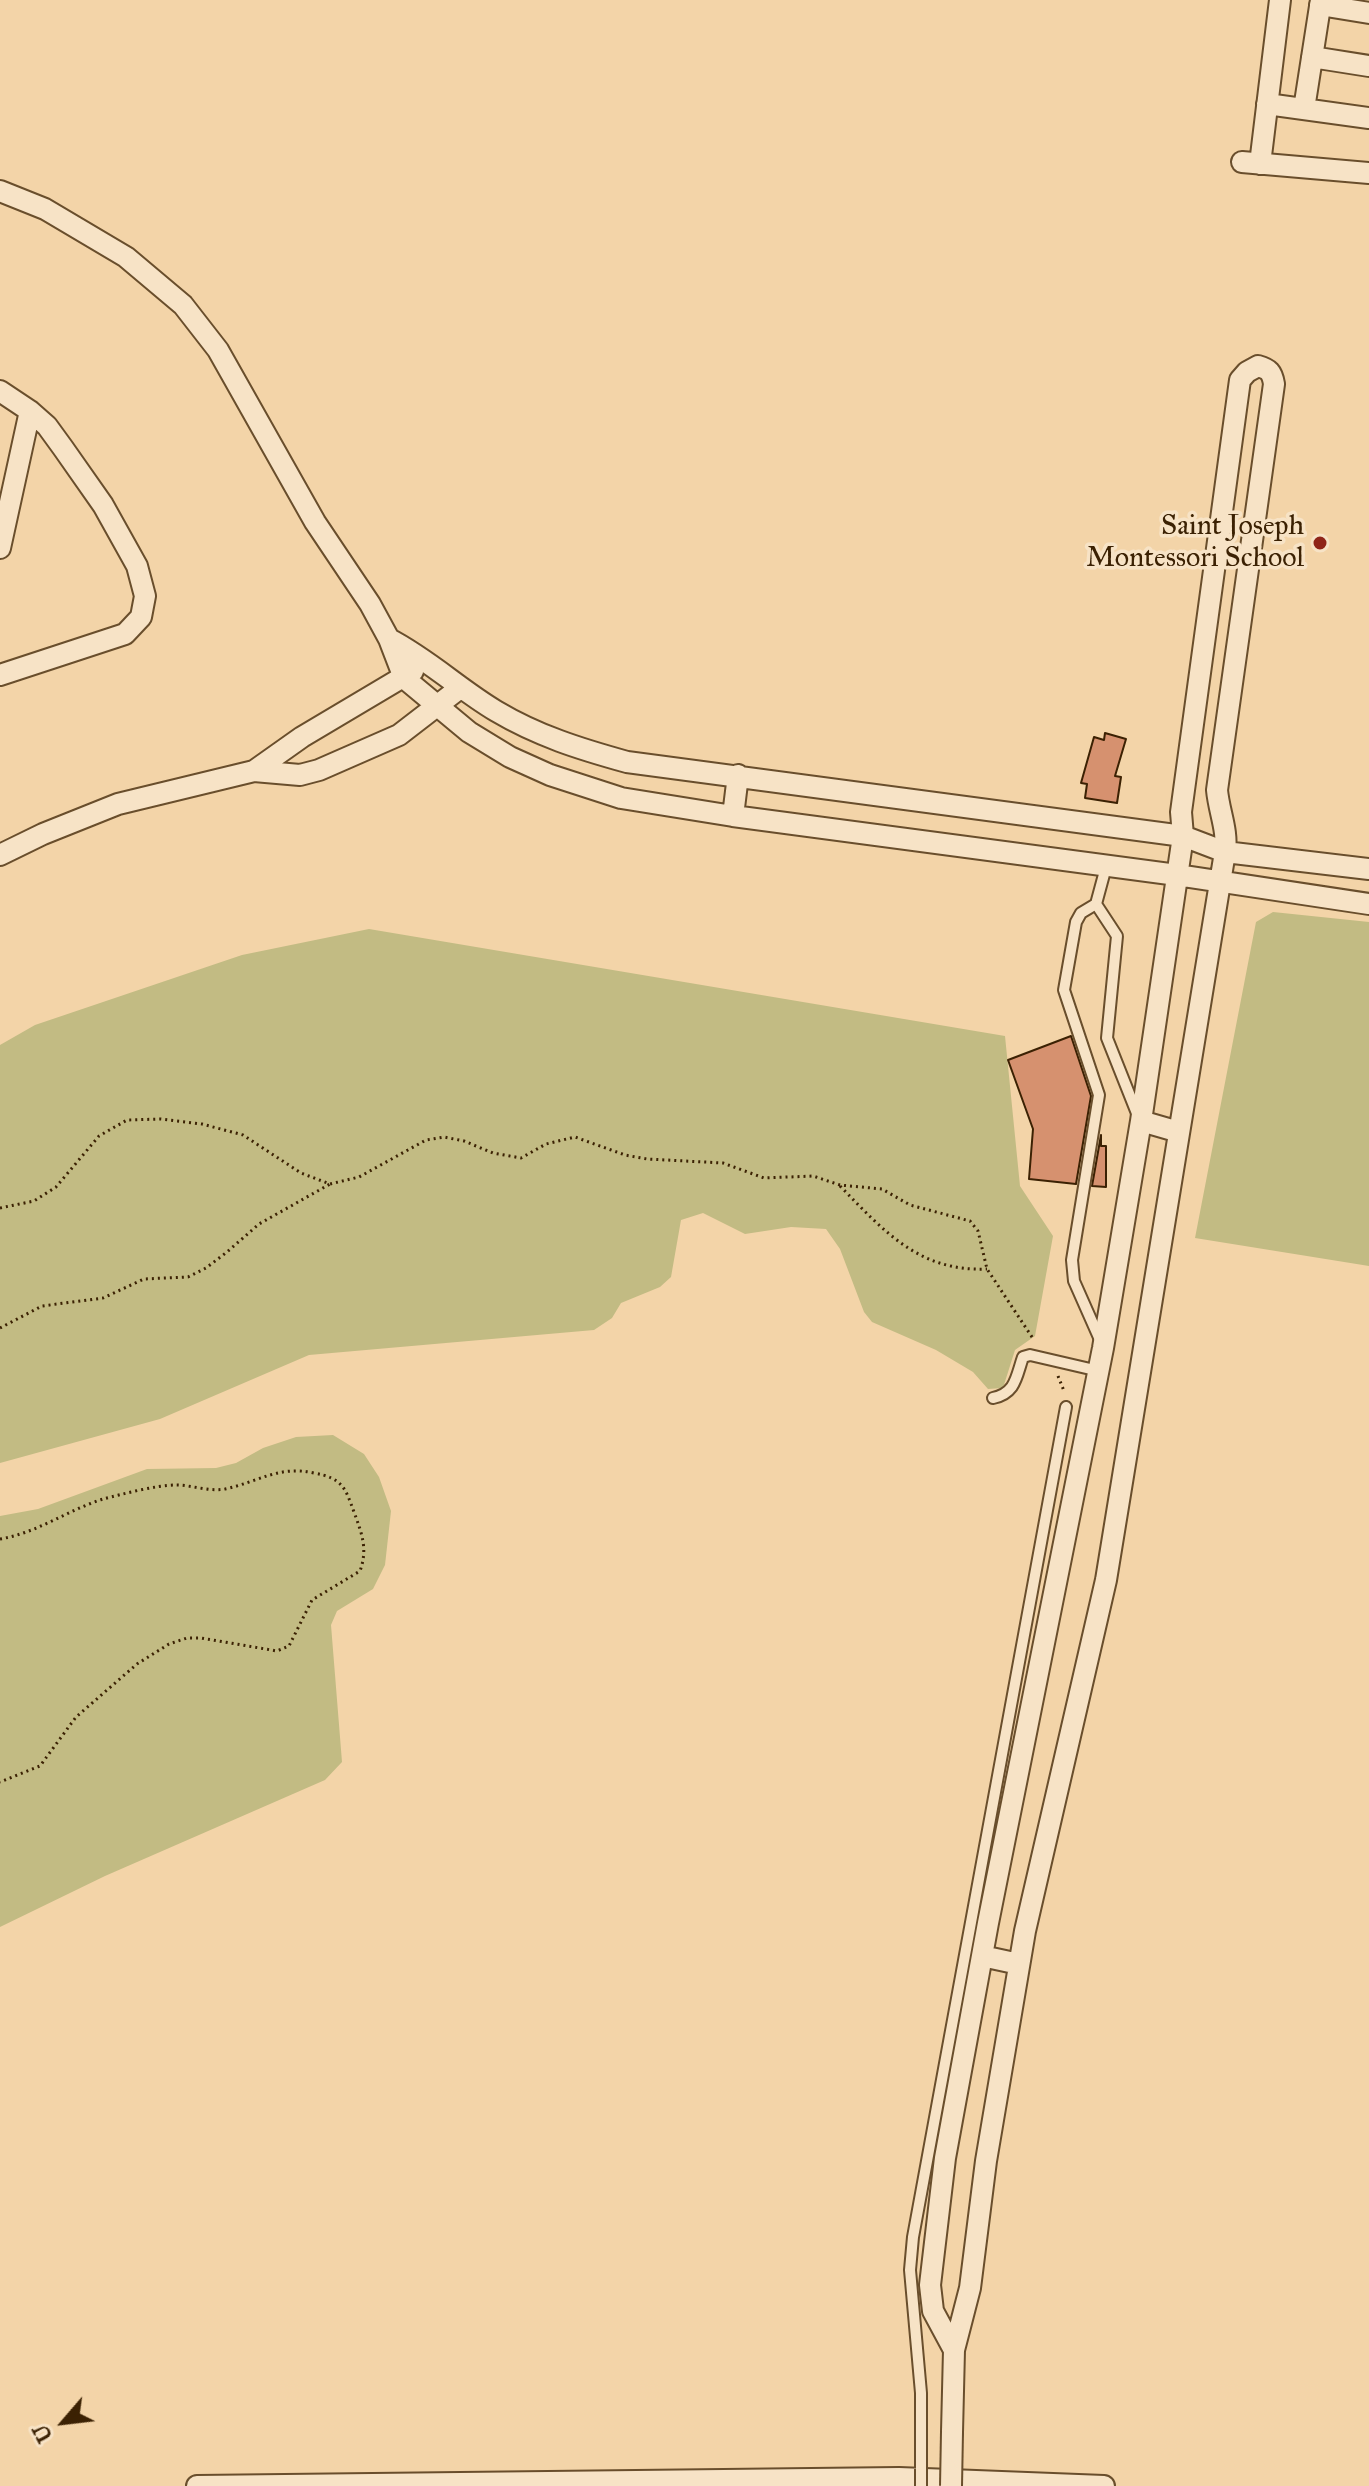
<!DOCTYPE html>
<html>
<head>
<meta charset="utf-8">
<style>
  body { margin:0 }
  #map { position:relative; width:1369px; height:2486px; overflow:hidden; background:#f3d4a8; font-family:"IM FELL Great Primer",serif }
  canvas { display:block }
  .north { position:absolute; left:24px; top:2382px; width:80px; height:80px; -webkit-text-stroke:6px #f7e3c6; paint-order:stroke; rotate:242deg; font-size:22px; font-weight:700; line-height:32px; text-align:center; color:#3b2103 }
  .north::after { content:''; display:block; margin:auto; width:28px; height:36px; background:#3b2103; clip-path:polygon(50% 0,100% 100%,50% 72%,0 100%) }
</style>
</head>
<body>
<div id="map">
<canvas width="1369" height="2486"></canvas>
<div class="north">U</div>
</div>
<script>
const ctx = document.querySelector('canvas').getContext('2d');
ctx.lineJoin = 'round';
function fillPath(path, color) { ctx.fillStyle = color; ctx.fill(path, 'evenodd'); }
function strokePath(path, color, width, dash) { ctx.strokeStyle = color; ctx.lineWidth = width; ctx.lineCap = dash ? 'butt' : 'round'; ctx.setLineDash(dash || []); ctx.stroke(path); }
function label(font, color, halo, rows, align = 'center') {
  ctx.font = font + ' "IM FELL Great Primer",serif'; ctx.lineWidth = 7; ctx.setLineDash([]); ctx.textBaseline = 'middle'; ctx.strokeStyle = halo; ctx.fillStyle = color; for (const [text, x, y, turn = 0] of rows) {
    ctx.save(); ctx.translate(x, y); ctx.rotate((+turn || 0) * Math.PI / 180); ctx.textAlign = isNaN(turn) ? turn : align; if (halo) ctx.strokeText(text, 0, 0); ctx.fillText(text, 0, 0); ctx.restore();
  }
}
fillPath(new Path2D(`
  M 1273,912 L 1369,922 L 1369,1266 L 1195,1238 L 1256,922 Z
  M 369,929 L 1005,1036 L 1020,1186 L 1053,1236 L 1035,1336 L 1015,1350 L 1003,1388 L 988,1389 L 973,1372 L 936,1350 L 872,1322 L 864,1312 L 840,1249 L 826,1229 L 791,1227 L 745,1234 L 703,1213 L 681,1220 L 671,1277 L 660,1287 L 621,1303 L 612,1318 L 594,1330 L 309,1355 L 160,1419 L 0,1463 L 0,1045 L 35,1025 L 242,955 Z
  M 333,1435 L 364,1454 L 379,1477 L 391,1511 L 385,1565 L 373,1589 L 337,1611 L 331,1625 L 342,1762 L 325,1780 L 105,1876 L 0,1927 L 0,1516 L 38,1509 L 147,1469 L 216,1468 L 236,1463 L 263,1448 L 296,1437 Z`), '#c2bb83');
const building = new Path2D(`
  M 1105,733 L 1126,739 L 1115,776 L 1121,777 L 1117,803 L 1085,798 L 1087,784 L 1081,783 L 1094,737 L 1104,740 Z
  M 1071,1036 L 1091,1096 L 1076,1184 L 1029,1179 L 1033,1129 L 1008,1060 Z
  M 1101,1135 L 1101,1146 L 1106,1146 L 1106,1187 L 1092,1186 Z`);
fillPath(building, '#d6916f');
strokePath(building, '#3b2103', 2);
const lane = new Path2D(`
  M 1096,904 L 1117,936 L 1107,1038 L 1138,1116
  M 1101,1342 L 1074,1281 L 1072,1260 L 1099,1095 L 1064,990 L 1076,922 L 1081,913 L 1096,904 L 1106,867
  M 993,1398 C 1016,1393 1016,1377 1023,1357 L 1030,1355 L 1099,1371
  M 921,2469 L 921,2393 L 910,2270 L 913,2237 L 1066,1407`);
const street = new Path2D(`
  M 1320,5 L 1369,13
  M 1312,57 L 1369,66
  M 1267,104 L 1369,118
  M 1304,109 L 1321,0
  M 1242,162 L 1369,173
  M 1260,164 L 1280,0
  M 0,191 L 45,209 L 126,257 L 183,305 L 218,350 L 315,522 L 370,604 L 389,639 L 404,678 L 469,732 L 510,757 L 550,775 L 621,798 L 733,816 L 1177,875 L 1369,904
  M 0,391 L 30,411 L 47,426 L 63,448 L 103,505 L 137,566 L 145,596 L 141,617 L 125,634 L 0,675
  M 0,548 L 30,411
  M 389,639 C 428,659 459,689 496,711 C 538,736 580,749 627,762 L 1183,836 L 1225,852 L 1369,869
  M 254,771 L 302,737 L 413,671
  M 733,816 L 738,775
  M 0,855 L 43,834 L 118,804 L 254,771 L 300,775 L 319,770 L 399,735 L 460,688
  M 1141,1121 L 1179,1132
  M 982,1956 L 1019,1964
  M 952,2432 L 954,2350 L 970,2288 L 986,2161 L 1025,1931 L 1106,1580 L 1225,852 C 1228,830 1219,812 1217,790 L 1274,384 C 1272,372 1269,369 1258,366 L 1247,372 L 1240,380 L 1181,812 L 1183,836 L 1141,1121 L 1103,1348 L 988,1923 L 945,2158 L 930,2285 L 933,2311 L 954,2350
  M 197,2486 L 899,2478 L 1104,2486`);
strokePath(lane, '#694e2c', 14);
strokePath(street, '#694e2c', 24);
strokePath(new Path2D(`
  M 840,1186 C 884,1231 919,1272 987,1269
  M 0,1208 L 34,1201 L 56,1187 L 99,1136 L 127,1120 L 161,1119 L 202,1124 L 243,1135 L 301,1173 L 330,1184 L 359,1177 L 426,1140 L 444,1137 L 464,1141 L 493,1153 L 521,1158 L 546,1144 L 575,1137 L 625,1155 L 647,1159 L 723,1163 L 764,1178 L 813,1176 L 840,1185 L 882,1189 L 910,1205 L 970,1221 L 978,1231 L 987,1269 L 1034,1340
  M 0,1328 L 42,1306 L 103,1298 L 144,1279 L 188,1277 L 206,1268 L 227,1252 L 259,1224 L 330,1184
  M 1058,1376 L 1064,1391
  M 0,1539 C 37,1533 68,1510 103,1499 C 123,1494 156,1485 176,1485 C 192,1485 209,1492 225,1489 C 258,1482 279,1465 314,1473 C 342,1478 345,1487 354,1512 C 362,1534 368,1549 360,1571 L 312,1600 L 289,1646 L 277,1651 L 201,1638 L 187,1638 L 169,1644 L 137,1664 L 76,1717 L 40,1766 L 0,1782`), '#3b2103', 3, [2, 4]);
strokePath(lane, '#f7e3c6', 10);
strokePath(street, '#f7e3c6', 20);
const laneBridge = new Path2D(`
  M 921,2469 L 921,2486`);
const streetBridge = new Path2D(`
  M 951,2486 L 952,2432`);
strokePath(laneBridge, '#694e2c', 14, []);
strokePath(streetBridge, '#694e2c', 24, []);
strokePath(laneBridge, '#f7e3c6', 10);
strokePath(streetBridge, '#f7e3c6', 20);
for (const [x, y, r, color] of [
  [1320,543,8,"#8f2418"]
]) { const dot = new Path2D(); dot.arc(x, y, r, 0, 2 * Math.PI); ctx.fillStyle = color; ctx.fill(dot); strokePath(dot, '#f7e3c6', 3); }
label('28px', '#3b2103', '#f7e3c6', [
  ["Saint Joseph",1304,527],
  ["Montessori School",1304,559]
], 'right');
</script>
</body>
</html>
